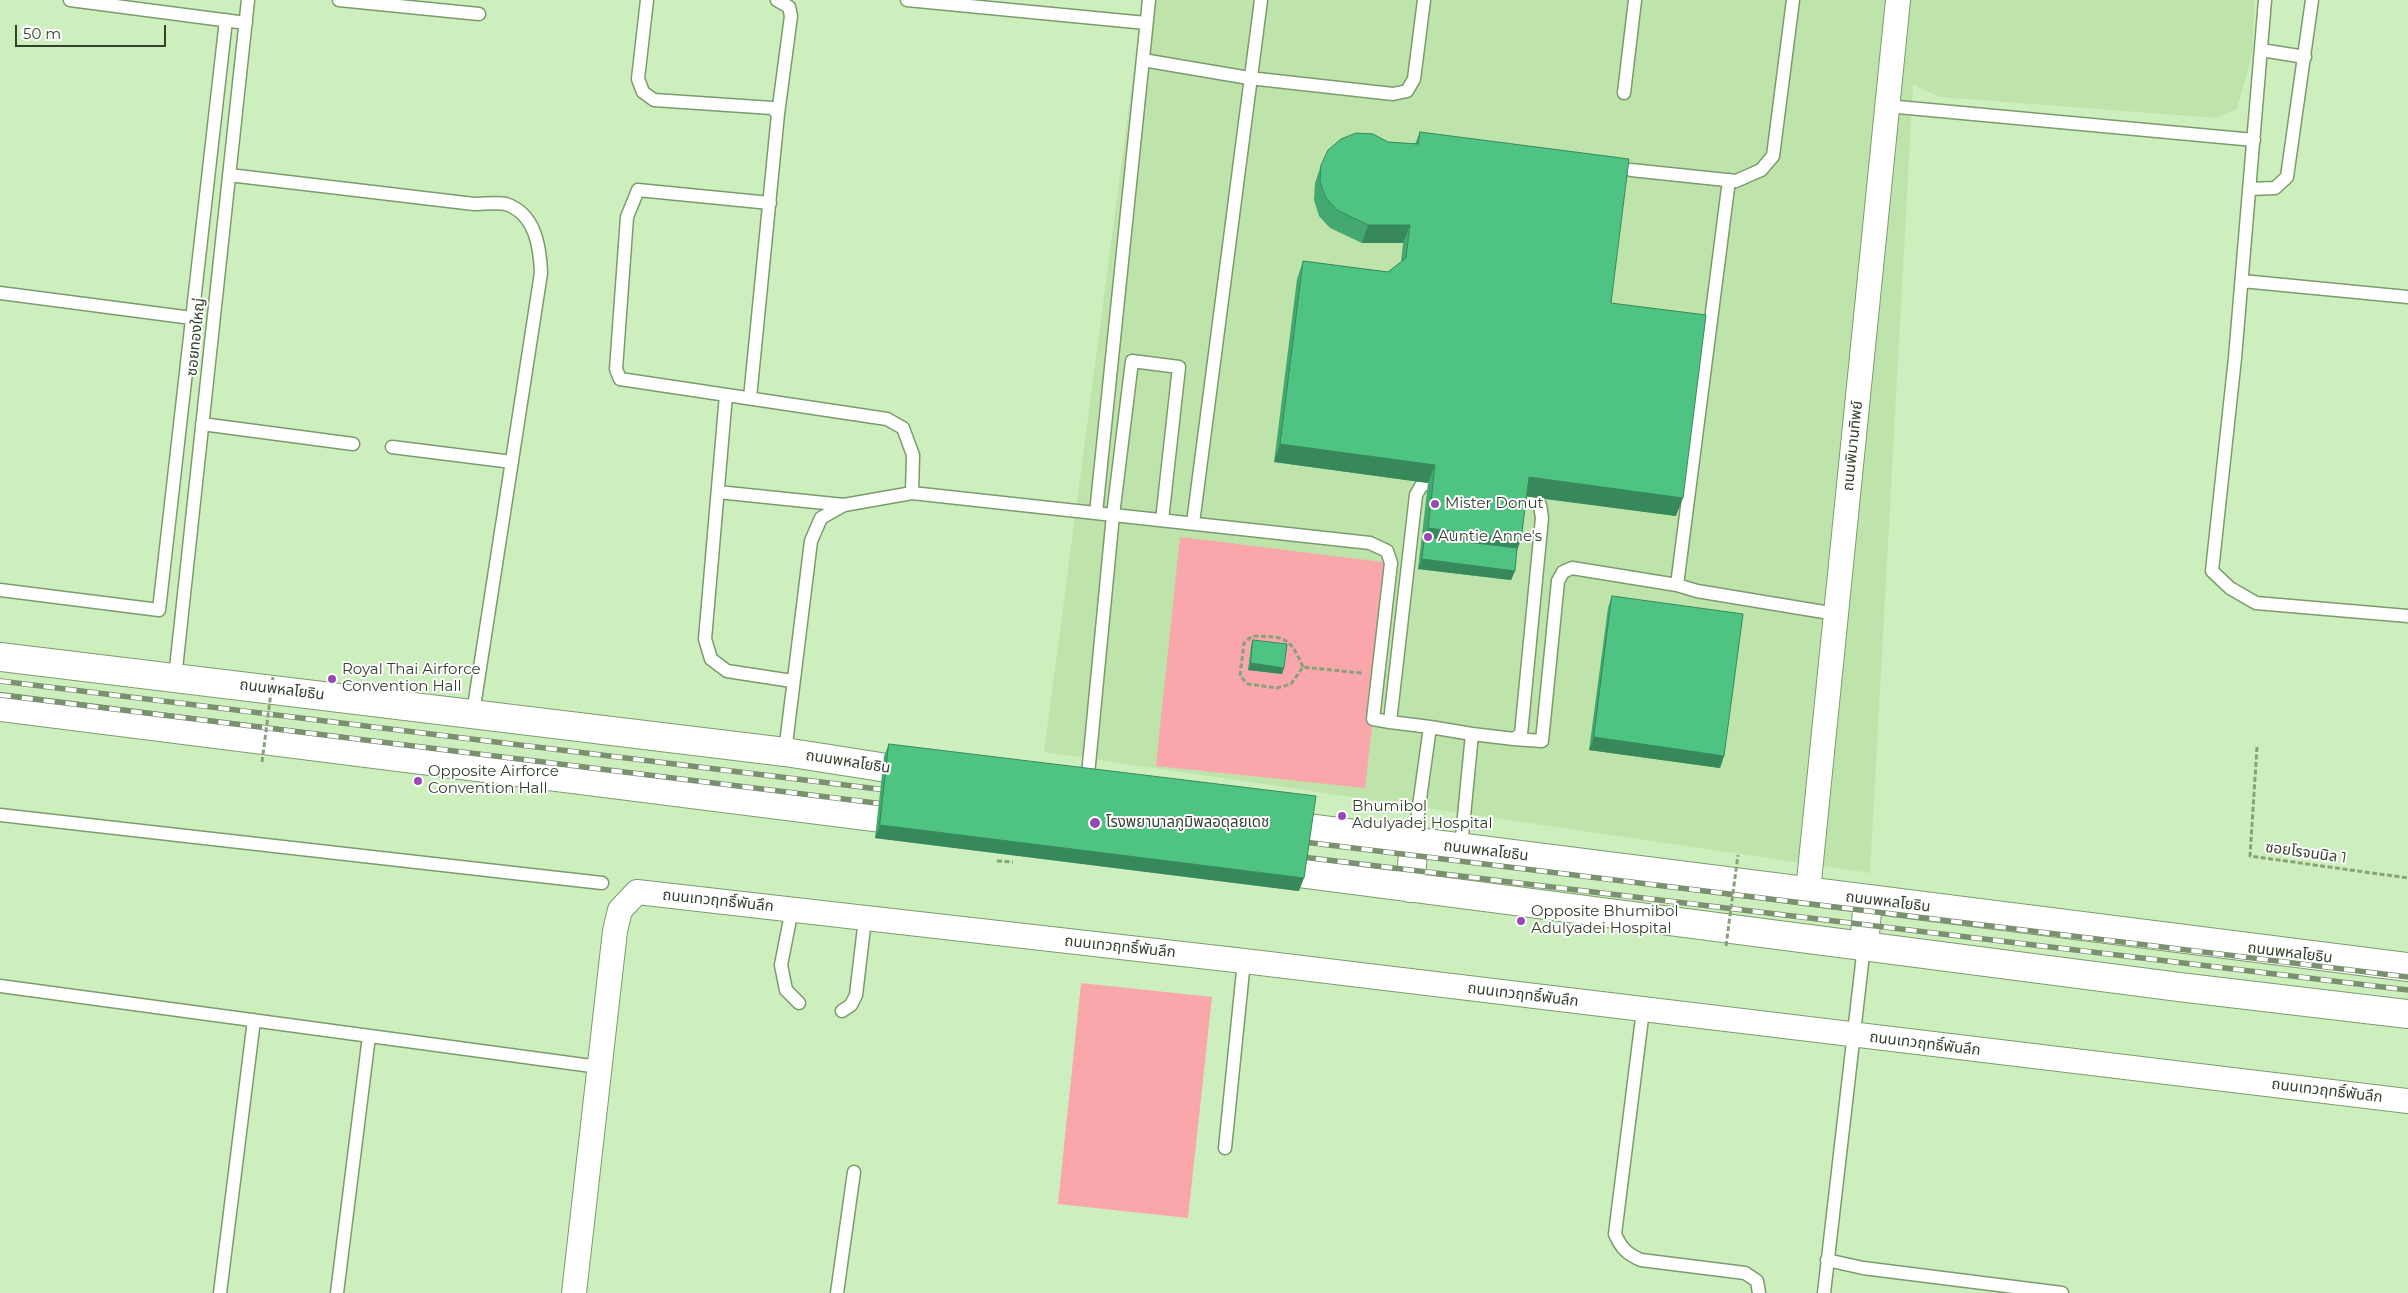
<!DOCTYPE html>
<html>
<head>
<meta charset="utf-8">
<style>
  body { margin:0 }
  #map { position:relative; width:2408px; height:1293px; overflow:hidden; background:#cdefbd; font-family:Montserrat,sans-serif }
  canvas { display:block }
  .scale { position:absolute; left:15px; top:25px; width:151px; height:22px; box-sizing:border-box; border:2px solid #32402c; border-top:0; padding-left:6px; font-size:15px; line-height:18px; white-space:nowrap; color:#32402c; -webkit-text-stroke:4px #fff; paint-order:stroke }
</style>
</head>
<body>
<div id="map">
<canvas width="2408" height="1293"></canvas>
<div class="scale">50 m</div>
</div>
<script>
const ctx = document.querySelector('canvas').getContext('2d');
ctx.lineJoin = 'round';
function fillPath(path, color) { ctx.fillStyle = color; ctx.fill(path, 'evenodd'); }
function strokePath(path, color, width, dash) { ctx.strokeStyle = color; ctx.lineWidth = width; ctx.lineCap = dash ? 'butt' : 'round'; ctx.setLineDash(dash || []); ctx.stroke(path); }
function label(font, color, halo, rows, align = 'center') {
  ctx.font = font + ' Montserrat,"Noto Sans Thai",sans-serif'; ctx.lineWidth = 4; ctx.setLineDash([]); ctx.textBaseline = 'middle'; ctx.strokeStyle = halo; ctx.fillStyle = color; for (const [text, x, y, turn = 0] of rows) {
    ctx.save(); ctx.translate(x, y); ctx.rotate((+turn || 0) * Math.PI / 180); ctx.textAlign = isNaN(turn) ? turn : align; if (halo) ctx.strokeText(text, 0, 0); ctx.fillText(text, 0, 0); ctx.restore();
  }
}
fillPath(new Path2D(`
  M 1143,0 L 2255,0 L 2252,55 L 2237,109 L 2216,118 L 1940,97 L 1913,85 L 1870,873 L 1044,752 Z`), '#bee4ab');
fillPath(new Path2D(`
  M 1180,537 L 1391,563 L 1365,788 L 1156,766 Z
  M 1081,983 L 1212,997 L 1188,1218 L 1058,1204 Z`), '#faa7ac');
const lane = new Path2D(`
  M 70,0 L 246,23
  M 339,0 L 479,14
  M 647,0 L 638,79 L 643,92 L 654,100 L 772,108 L 778,114 L 750,398
  M 777,0 L 789,7 L 791,16 L 778,114
  M 907,0 L 1146,23
  M 2265,0 L 2235,358 L 2212,571 L 2230,588 L 2256,603 L 2408,616
  M 2261,50 L 2305,57
  M 1143,60 L 1249,78 L 1393,94 L 1407,91 L 1414,79 L 1424,0
  M 1624,93 L 1635,0
  M 1887,106 L 2254,140
  M 1631,170 L 1736,181 L 1761,170 L 1773,156 L 1793,0
  M 229,175 L 474,204 C 484,204 497,202 506,204 C 536,214 540,248 541,273 L 473,713
  M 1729,180 L 1677,585 L 1697,591 L 1836,614
  M 2250,189 L 2275,188 L 2287,177 L 2312,0
  M 770,203 L 638,190 L 627,217 L 616,369 L 620,379 L 887,419 L 903,428 L 913,455 L 912,493
  M 2242,281 L 2408,297
  M 0,293 L 192,318
  M 726,395 L 705,639 L 711,659 L 727,671 L 792,681
  M 202,424 L 353,444
  M 392,447 L 512,462
  M 718,492 L 844,505
  M 1096,513 L 1149,0
  M 1193,523 L 1261,0
  M 0,590 L 159,610 L 226,20
  M 175,678 L 248,0
  M 1430,727 L 1472,734
  M 1514,739 L 1542,741 L 1558,581 L 1563,572 L 1572,568 L 1677,585
  M 785,752 L 811,541 L 821,518 L 844,505 L 912,493 L 1370,543 L 1387,551 L 1391,563 L 1373,719 L 1390,722
  M 1087,785 L 1113,515 L 1132,361 L 1179,367 L 1162,520
  M 0,815 L 602,883
  M 1414,842 L 1430,727 L 1390,722 L 1416,495 L 1421,486 L 1428,483
  M 1461,847 L 1472,734 L 1514,739 L 1521,734 L 1542,518 L 1540,505 L 1533,497
  M 792,909 L 781,965 L 786,990 L 799,1003
  M 0,986 L 599,1067
  M 1643,1010 L 1615,1234 C 1621,1248 1627,1254 1641,1260 L 1745,1273 L 1757,1281 L 1759,1293
  M 842,1011 L 851,1005 L 856,995 L 865,919
  M 1225,1148 L 1244,961
  M 1827,1260 L 1863,1268 L 2062,1293
  M 220,1293 L 254,1020
  M 337,1293 L 369,1036
  M 837,1293 L 854,1172
  M 1824,1293 L 1864,946`);
const street = new Path2D(`
  M 1808,891 L 1898,0
  M 574,1293 L 615,931 L 620,910 L 637,892 L 1244,961 L 2408,1101`);
const primary = new Path2D(`
  M 0,657 L 785,752 L 919,773
  M 0,707 L 914,822
  M 1275,824 L 2408,967
  M 1269,869 L 2179,987 L 2408,1014
  M 1410,888 L 1414,842
  M 1864,946 L 1868,899`);
strokePath(lane, '#7c9b6c', 15);
strokePath(street, '#7c9b6c', 26);
strokePath(primary, '#7c9b6c', 30);
strokePath(new Path2D(`
  M 1303,667 C 1289,635 1284,637 1252,636 L 1244,643 L 1240,676 L 1248,684 L 1277,688 L 1291,684 L 1303,667 L 1362,673
  M 2257,747 L 2250,856 L 2408,878
  M 997,861 L 1013,862`), '#88a17d', 3, [5, 2.5]);
strokePath(lane, '#fff', 12);
strokePath(street, '#fff', 24);
strokePath(primary, '#fff', 28);
const rail = new Path2D(`
  M 0,681 L 894,791
  M 0,695 L 892,805
  M 1296,841 L 2408,977
  M 1294,856 L 2408,990`);
strokePath(rail, '#7a916f', 5.5);
strokePath(rail, '#fff', 4, [11]);
strokePath(new Path2D(`
  M 262,762 L 273,677
  M 1726,946 L 1738,855`), '#88a17d', 3, [5, 2.5]);
fillPath(new Path2D(`
  M 1420,132 L 1611,303 L 1676,516 L 1526,496 L 1521,540 L 1517,548 L 1515,571 L 1511,580 L 1418,569 L 1428,483 L 1274,462 L 1297,279 L 1303,261 L 1388,272 L 1401,262 L 1403,243 L 1362,243 L 1330,228 L 1319,216 L 1314,200 L 1315,183 L 1321,165 L 1388,142 L 1415,144 Z
  M 1612,596 L 1724,756 L 1720,768 L 1589,750 L 1608,608 Z
  M 1253,640 L 1284,668 L 1282,674 L 1248,670 L 1251,646 Z
  M 889,744 L 1299,891 L 875,838 L 884,756 Z`), '#44a970');
fillPath(new Path2D(`
  M 1368,225 L 1410,225 L 1403,243 L 1362,243 Z
  M 1280,444 L 1435,465 L 1428,483 L 1274,462 Z
  M 1529,477 L 1683,498 L 1676,516 L 1522,496 Z
  M 1428,528 L 1521,540 L 1514,558 L 1425,537 L 1421,546 Z
  M 1422,559 L 1515,571 L 1511,580 L 1418,569 Z
  M 1251,663 L 1284,668 L 1282,674 L 1248,670 Z
  M 1594,737 L 1724,756 L 1720,768 L 1589,750 Z
  M 880,825 L 1304,878 L 1299,891 L 875,838 Z`), '#37895b');
const building = new Path2D(`
  M 1420,132 L 1629,159 L 1611,303 L 1706,315 L 1683,498 L 1529,477 L 1521,540 L 1428,528 L 1435,465 L 1280,444 L 1303,261 L 1388,272 L 1406,258 L 1410,225 L 1368,225 L 1337,210 L 1326,198 L 1320,182 L 1321,165 L 1328,150 L 1341,139 L 1356,133 L 1373,134 L 1388,142 L 1418,144 Z
  M 1425,537 L 1517,548 L 1515,571 L 1422,559 Z
  M 1612,596 L 1743,614 L 1724,756 L 1594,737 Z
  M 1253,640 L 1287,644 L 1284,668 L 1251,663 Z
  M 889,744 L 1316,796 L 1304,878 L 880,825 Z`);
fillPath(building, '#4fc482');
strokePath(building, '#37895b', 1);
for (const [x, y, r, color] of [
  [1435,504,5,"#9948b8"],
  [1428,537,5,"#9948b8"],
  [332,679,5,"#9948b8"],
  [418,781,5,"#9948b8"],
  [1342,816,5,"#9948b8"],
  [1095,823,6,"#9948b8"],
  [1521,921,5,"#9948b8"]
]) { const dot = new Path2D(); dot.arc(x, y, r, 0, 2 * Math.PI); ctx.fillStyle = color; ctx.fill(dot); strokePath(dot, '#fff', 2); }
label('15px', '#32402c', '#fff', [
  ["ซอยทองใหญ่",196,337,-84],
  ["ถนนพิมานทิพย์",1853,446,-84],
  ["ถนนพหลโยธิน",282,690,7],
  ["ถนนพหลโยธิน",848,762,9],
  ["ถนนพหลโยธิน",1486,851,7],
  ["ซอยโรจนนิล 1",2306,853,8],
  ["ถนนเทวฤทธิ์พันลึก",718,901,6],
  ["ถนนพหลโยธิน",1888,902,7],
  ["ถนนเทวฤทธิ์พันลึก",1120,947,6],
  ["ถนนพหลโยธิน",2290,953,7],
  ["ถนนเทวฤทธิ์พันลึก",1523,995,7],
  ["ถนนเทวฤทธิ์พันลึก",1925,1044,7],
  ["ถนนเทวฤทธิ์พันลึก",2327,1091,7]
]);
label('15px', '#32402c', '#fff', [
  ["Mister Donut",1445,504],
  ["Auntie Anne's",1438,537],
  ["Royal Thai Airforce",342,670],
  ["Convention Hall",342,687],
  ["Opposite Airforce",428,772],
  ["Convention Hall",428,789],
  ["Bhumibol",1352,807],
  ["Adulyadej Hospital",1352,824],
  ["โรงพยาบาลภูมิพลอดุลยเดช",1106,823],
  ["Opposite Bhumibol",1531,912],
  ["Adulyadei Hospital",1531,929]
], 'left');
</script>
</body>
</html>
